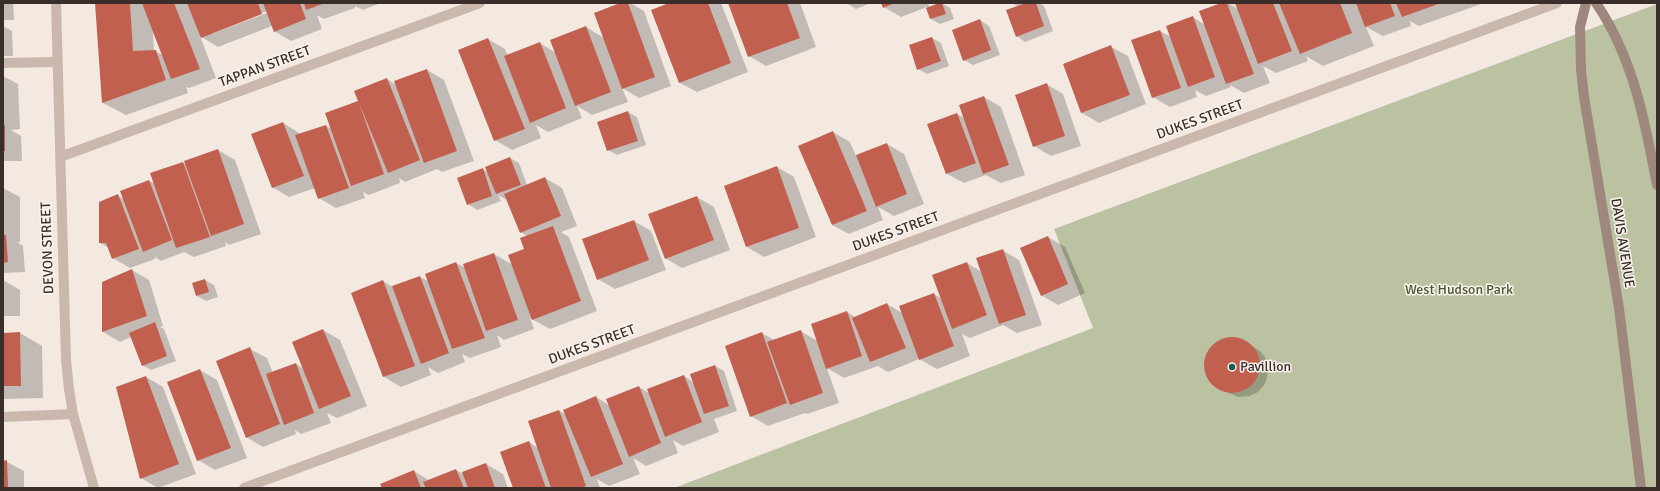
<!DOCTYPE html>
<html>
<head>
<meta charset="utf-8">
<style>
  body { margin:0 }
  #map { position:relative; width:1660px; height:491px; overflow:hidden; background:#f3e9e1; font-family:Signika,sans-serif }
  canvas { display:block }
  .frame { position:absolute; inset:0; border:4px solid #3a2e2b; pointer-events:none }
</style>
</head>
<body>
<div id="map">
<canvas width="1660" height="491"></canvas>
<div class="frame"></div>
</div>
<script>
const ctx = document.querySelector('canvas').getContext('2d');
ctx.lineJoin = 'round';
function fillPath(path, color) { ctx.fillStyle = color; ctx.fill(path, 'evenodd'); }
function strokePath(path, color, width, dash) { ctx.strokeStyle = color; ctx.lineWidth = width; ctx.lineCap = dash ? 'butt' : 'round'; ctx.setLineDash(dash || []); ctx.stroke(path); }
function label(font, color, halo, rows, align = 'center') {
  ctx.font = font + ' Signika,sans-serif'; ctx.lineWidth = 3; ctx.setLineDash([]); ctx.textBaseline = 'middle'; ctx.strokeStyle = halo; ctx.fillStyle = color; for (const [text, x, y, turn = 0] of rows) {
    ctx.save(); ctx.translate(x, y); ctx.rotate((+turn || 0) * Math.PI / 180); ctx.textAlign = isNaN(turn) ? turn : align; if (halo) ctx.strokeText(text, 0, 0); ctx.fillText(text, 0, 0); ctx.restore();
  }
}
fillPath(new Path2D(`
  M 1657,4 L 1657,488 L 674,488 L 1093,328 L 1054,229 Z`), '#bbc2a1');
fillPath(new Path2D(`
  M 3,3 L 13,3 L 14,20 L 3,20 Z
  M 96,3 L 187,3 L 189,4 L 188,3 L 381,3 L 363,10 L 355,6 L 355,8 L 324,19 L 317,15 L 322,29 L 291,41 L 274,31 L 272,26 L 218,47 L 200,36 L 216,78 L 189,88 L 186,87 L 188,93 L 126,115 L 103,103 ZM 267,11 L 267,13 L 212,34 L 212,32 ZM 153,32 L 163,55 L 154,51 Z
  M 623,3 L 630,3 L 644,11 L 671,86 L 639,98 L 622,88 L 628,102 L 592,115 L 577,106 L 582,118 L 548,132 L 536,125 L 541,138 L 512,150 L 495,140 L 488,39 L 505,49 L 508,56 L 540,43 L 556,53 L 586,27 L 604,38 Z
  M 672,3 L 721,3 L 748,72 L 697,92 L 680,83 Z
  M 729,3 L 800,3 L 816,47 L 766,66 L 749,56 Z
  M 846,3 L 871,3 L 856,9 Z
  M 882,3 L 928,3 L 930,8 L 941,3 L 950,8 L 954,19 L 940,24 L 931,19 L 927,7 L 901,17 L 884,7 Z
  M 1012,3 L 1039,3 L 1044,6 L 1053,31 L 1025,42 L 1017,36 L 1019,7 Z
  M 1224,3 L 1228,3 L 1238,9 L 1236,3 L 1484,3 L 1419,26 L 1410,21 L 1411,26 L 1383,36 L 1366,27 L 1374,46 L 1323,66 L 1306,56 L 1308,61 L 1276,73 L 1263,66 L 1270,83 L 1244,93 L 1230,85 L 1231,87 L 1206,96 L 1195,90 L 1197,97 L 1170,107 L 1153,97 L 1160,31 L 1171,37 L 1193,17 L 1205,25 Z
  M 980,20 L 989,26 L 1000,55 L 973,65 L 964,60 Z
  M 3,26 L 12,31 L 13,56 L 3,56 Z
  M 932,38 L 941,43 L 949,66 L 927,74 L 918,69 Z
  M 1111,47 L 1128,56 L 1146,104 L 1099,123 L 1082,113 L 1064,65 Z
  M 427,70 L 444,80 L 474,161 L 442,172 L 437,169 L 405,182 L 399,178 L 400,183 L 369,195 L 363,192 L 365,198 L 336,208 L 319,198 L 315,188 L 289,197 L 272,187 L 283,123 L 301,134 L 326,126 L 332,129 L 387,79 L 396,85 Z
  M 3,76 L 18,84 L 20,129 L 11,130 L 21,136 L 22,161 L 3,161 Z
  M 1046,84 L 1063,94 L 1081,146 L 1051,156 L 1034,146 Z
  M 984,97 L 1001,107 L 1025,175 L 1001,183 L 986,175 L 964,183 L 947,174 L 957,114 L 964,118 Z
  M 628,112 L 637,117 L 646,145 L 617,155 L 608,150 Z
  M 833,132 L 850,142 L 856,156 L 887,144 L 904,154 L 924,204 L 894,216 L 878,207 L 883,220 L 849,234 L 832,225 Z
  M 218,150 L 235,160 L 261,234 L 229,245 L 225,242 L 226,246 L 194,257 L 184,252 L 161,261 L 155,257 L 155,259 L 130,268 L 113,258 L 109,248 L 100,243 L 118,196 L 124,199 L 121,192 L 149,181 L 155,184 L 183,163 L 187,165 Z
  M 510,158 L 519,163 L 527,185 L 545,178 L 562,188 L 577,226 L 561,232 L 569,237 L 597,311 L 550,329 L 530,318 L 534,329 L 504,340 L 497,335 L 501,347 L 470,358 L 462,354 L 465,362 L 438,373 L 428,367 L 431,375 L 401,387 L 384,377 L 352,293 L 383,281 L 393,287 L 420,277 L 428,281 L 426,274 L 456,263 L 466,268 L 494,254 L 513,265 L 525,250 L 528,237 L 521,232 L 507,198 L 505,199 L 498,195 L 501,201 L 477,210 L 468,204 L 482,169 L 489,173 Z
  M 777,167 L 794,177 L 816,237 L 764,257 L 747,247 L 725,187 Z
  M 3,188 L 20,197 L 20,242 L 17,242 L 23,246 L 25,272 L 3,273 Z
  M 697,197 L 714,207 L 730,250 L 682,268 L 665,258 Z
  M 634,221 L 651,231 L 666,270 L 615,289 L 598,279 Z
  M 1048,237 L 1065,247 L 1085,293 L 1058,305 L 1041,295 Z
  M 1002,250 L 1019,260 L 1042,325 L 1017,333 L 1003,325 L 970,338 L 962,334 L 970,356 L 937,369 L 919,359 L 888,372 L 878,366 L 844,378 L 827,368 L 839,403 L 807,414 L 805,413 L 768,426 L 751,416 L 762,333 L 774,340 L 800,331 L 818,341 L 847,312 L 855,317 L 887,304 L 902,313 L 934,294 L 942,299 L 967,263 L 982,272 Z
  M 132,270 L 149,280 L 163,326 L 160,327 L 164,329 L 176,361 L 151,370 L 142,365 L 131,337 L 120,342 L 103,332 L 103,282 Z
  M 3,280 L 20,290 L 20,316 L 3,316 Z
  M 205,280 L 214,285 L 218,297 L 206,301 L 197,296 Z
  M 323,330 L 340,340 L 367,406 L 337,418 L 327,413 L 331,423 L 301,434 L 295,430 L 296,434 L 263,447 L 246,437 L 250,349 L 267,358 L 273,373 L 296,364 L 304,369 L 293,342 Z
  M 20,333 L 42,346 L 43,398 L 3,399 L 3,334 Z
  M 1231,338 L 1242,341 L 1252,346 L 1260,351 L 1267,360 L 1268,369 L 1267,378 L 1264,385 L 1258,392 L 1250,396 L 1238,397 L 1220,389 L 1212,384 L 1206,371 L 1205,362 L 1208,352 L 1214,345 L 1222,340 Z
  M 715,366 L 724,371 L 737,411 L 714,419 L 719,432 L 683,446 L 673,440 L 678,453 L 646,466 L 633,458 L 640,474 L 609,486 L 597,479 L 600,488 L 514,488 L 529,442 L 538,448 L 559,411 L 567,415 L 596,397 L 610,406 L 639,387 L 649,393 L 684,376 L 693,382 Z
  M 200,370 L 217,380 L 247,458 L 215,470 L 198,460 Z
  M 146,377 L 163,387 L 196,474 L 158,488 L 141,478 Z
  M 3,462 L 7,462 L 24,471 L 24,488 L 3,488 Z
  M 486,464 L 503,474 L 508,488 L 383,488 L 414,471 L 430,481 L 456,470 L 465,475 Z`), '#0003');
fillPath(new Path2D(`
  M 95,3 L 130,3 L 133,51 L 156,50 L 166,80 L 102,103 Z
  M 142,3 L 174,3 L 200,69 L 171,79 Z
  M 187,3 L 258,3 L 262,14 L 201,38 Z
  M 263,3 L 300,3 L 306,19 L 274,32 Z
  M 304,3 L 325,3 L 306,10 Z
  M 620,3 L 628,3 L 655,77 L 622,89 L 594,13 Z
  M 669,3 L 708,3 L 731,63 L 679,83 L 651,10 Z
  M 728,3 L 787,3 L 800,38 L 748,57 Z
  M 881,3 L 895,3 L 883,8 Z
  M 939,3 L 942,3 L 946,14 L 930,19 L 926,8 Z
  M 1026,3 L 1036,3 L 1044,26 L 1016,37 L 1006,10 Z
  M 1221,3 L 1227,3 L 1254,74 L 1226,84 L 1199,11 Z
  M 1235,3 L 1273,3 L 1292,51 L 1258,64 Z
  M 1279,3 L 1340,3 L 1352,33 L 1300,54 Z
  M 1356,3 L 1390,3 L 1395,16 L 1365,27 Z
  M 1396,3 L 1441,3 L 1402,17 Z
  M 1193,16 L 1215,77 L 1188,87 L 1166,26 Z
  M 980,19 L 991,50 L 963,61 L 952,30 Z
  M 586,26 L 611,92 L 575,106 L 550,40 Z
  M 1160,30 L 1181,88 L 1152,98 L 1131,40 Z
  M 932,37 L 941,61 L 917,70 L 909,45 Z
  M 488,38 L 525,129 L 494,141 L 458,50 Z
  M 540,42 L 566,108 L 530,123 L 504,56 Z
  M 1111,45 L 1130,95 L 1081,113 L 1063,64 Z
  M 427,69 L 457,151 L 424,163 L 394,81 Z
  M 387,78 L 420,160 L 388,173 L 359,103 L 384,174 L 351,186 L 325,113 L 358,101 L 354,91 Z
  M 1047,83 L 1065,136 L 1033,147 L 1015,95 Z
  M 984,96 L 1009,165 L 983,174 L 959,105 Z
  M 628,111 L 638,141 L 607,151 L 597,122 Z
  M 957,113 L 976,163 L 946,174 L 927,124 Z
  M 283,122 L 304,176 L 272,188 L 251,134 Z
  M 3,125 L 5,125 L 5,151 L 3,151 Z
  M 326,125 L 349,188 L 318,199 L 295,135 Z
  M 833,131 L 867,211 L 832,225 L 798,146 Z
  M 887,143 L 907,194 L 876,207 L 856,155 Z
  M 218,149 L 244,224 L 211,236 L 184,161 Z
  M 510,157 L 521,185 L 496,194 L 485,167 Z
  M 183,162 L 210,237 L 176,248 L 150,173 Z
  M 777,166 L 799,228 L 746,247 L 724,186 Z
  M 483,168 L 492,196 L 467,205 L 457,178 Z
  M 545,177 L 561,216 L 520,233 L 504,194 Z
  M 149,180 L 172,240 L 143,252 L 120,191 Z
  M 118,194 L 139,249 L 112,259 L 106,243 L 99,243 L 99,202 Z
  M 697,196 L 714,240 L 665,259 L 648,214 Z
  M 634,220 L 649,260 L 597,280 L 582,239 Z
  M 553,226 L 581,301 L 532,320 L 508,255 L 524,249 L 520,238 Z
  M 3,235 L 6,235 L 8,262 L 3,263 Z
  M 1048,236 L 1068,284 L 1041,296 L 1020,248 Z
  M 1003,249 L 1026,315 L 999,324 L 976,258 Z
  M 494,253 L 518,320 L 486,331 L 463,264 Z
  M 456,262 L 485,338 L 452,349 L 425,274 Z
  M 967,262 L 987,315 L 952,329 L 932,275 Z
  M 132,269 L 147,316 L 102,332 L 102,282 Z
  M 420,276 L 449,353 L 421,364 L 392,286 Z
  M 205,279 L 209,292 L 196,296 L 192,283 Z
  M 383,280 L 415,366 L 383,377 L 351,293 Z
  M 934,293 L 954,346 L 919,360 L 899,306 Z
  M 887,303 L 906,348 L 870,362 L 852,318 Z
  M 847,311 L 862,356 L 826,369 L 811,324 Z
  M 155,322 L 167,356 L 142,366 L 129,333 Z
  M 323,329 L 351,396 L 319,409 L 292,342 Z
  M 801,330 L 823,393 L 790,405 L 767,342 Z
  M 20,332 L 21,386 L 3,386 L 3,333 Z
  M 762,332 L 787,403 L 750,417 L 725,346 Z
  M1204 365a28 28 0 1 1 56 0a28 28 0 1 1-56 0Z
  M 250,347 L 280,424 L 246,438 L 216,361 Z
  M 296,363 L 314,413 L 284,425 L 266,374 Z
  M 715,365 L 729,406 L 704,414 L 690,374 Z
  M 200,369 L 231,448 L 197,461 L 167,382 Z
  M 684,375 L 702,422 L 665,437 L 647,389 Z
  M 146,376 L 179,464 L 140,479 L 116,387 Z
  M 639,386 L 661,443 L 629,457 L 606,399 Z
  M 596,396 L 623,464 L 591,477 L 563,410 Z
  M 559,410 L 586,486 L 580,488 L 551,488 L 528,421 Z
  M 529,441 L 546,488 L 513,488 L 500,452 Z
  M 7,460 L 8,488 L 3,488 L 3,461 Z
  M 486,463 L 495,488 L 468,488 L 462,472 Z
  M 456,469 L 464,488 L 426,488 L 423,482 Z
  M 414,470 L 421,488 L 382,488 L 380,484 Z`), '#c26050');
strokePath(new Path2D(`
  M 3,63 L 57,62`), '#cbb8ad', 10);
strokePath(new Path2D(`
  M 56,3 L 66,360 L 69,389 L 73,414 L 94,488
  M 60,157 L 480,3
  M 3,417 L 73,414
  M 244,488 L 1557,3`), '#cbb8ad', 10);
strokePath(new Path2D(`
  M 1586,3 L 1580,27 L 1581,70 L 1584,97 L 1619,308 L 1641,488
  M 1596,3 C 1633,57 1645,121 1657,185`), '#9f877e', 10);
for (const [x, y, r, color] of [
  [1232,367,4,"#225a58"]
]) { const dot = new Path2D(); dot.arc(x, y, r, 0, 2 * Math.PI); ctx.fillStyle = color; ctx.fill(dot); strokePath(dot, '#faf3ee', 1.5); }
label('14px', '#3a2e2b', '#faf3ee', [
  ["TAPPAN STREET",265,67,-20],
  ["DUKES STREET",1200,120,-20],
  ["DUKES STREET",896,232,-20],
  ["DAVIS AVENUE",1622,243,81],
  ["DEVON STREET",48,248,-92],
  ["DUKES STREET",592,345,-20]
]);
label('14px', '#4d5730', '#faf3ee', [
  ["West Hudson Park",1459,290]
]);
label('14px', '#3a2e2b', '#faf3ee', [
  ["Pavillion",1240,367]
], 'left');
</script>
</body>
</html>
